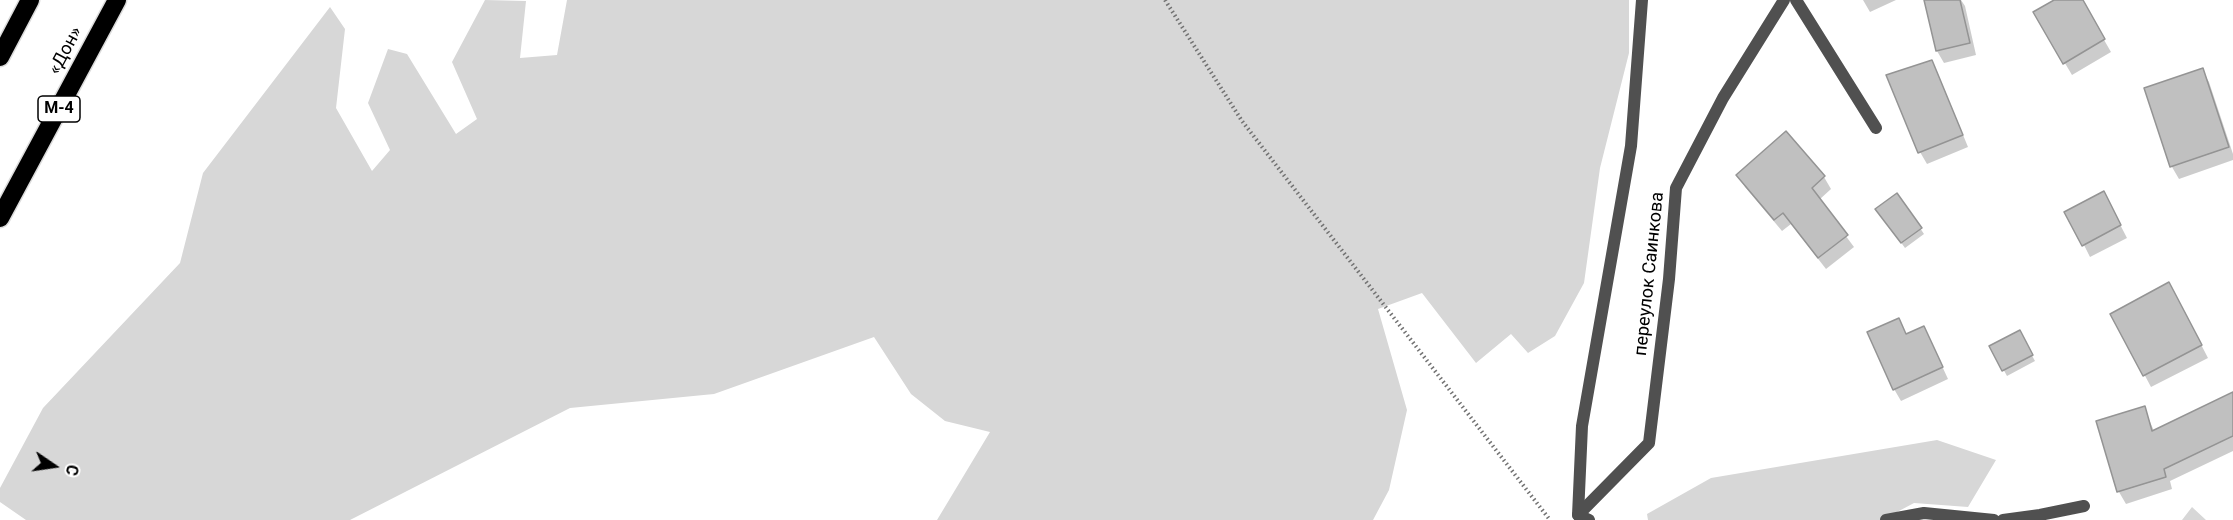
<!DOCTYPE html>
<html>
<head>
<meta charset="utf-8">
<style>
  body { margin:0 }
  #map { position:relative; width:2233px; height:520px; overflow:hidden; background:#fff; font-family:Roboto,sans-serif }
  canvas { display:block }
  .north { position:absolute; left:24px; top:436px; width:60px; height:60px; -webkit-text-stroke:4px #fff; paint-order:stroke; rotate:103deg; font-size:16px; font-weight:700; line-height:24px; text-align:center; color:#000 }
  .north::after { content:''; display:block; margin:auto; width:21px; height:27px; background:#000; clip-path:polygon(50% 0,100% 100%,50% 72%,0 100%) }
</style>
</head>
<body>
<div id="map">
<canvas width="2233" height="520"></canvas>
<div class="north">С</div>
</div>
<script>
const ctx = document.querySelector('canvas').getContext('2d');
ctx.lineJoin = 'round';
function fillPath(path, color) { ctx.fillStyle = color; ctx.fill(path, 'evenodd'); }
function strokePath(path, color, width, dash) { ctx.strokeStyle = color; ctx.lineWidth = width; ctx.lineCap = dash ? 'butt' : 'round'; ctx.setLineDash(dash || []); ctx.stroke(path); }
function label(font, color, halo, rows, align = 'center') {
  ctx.font = font + ' Roboto,sans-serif'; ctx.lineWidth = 4.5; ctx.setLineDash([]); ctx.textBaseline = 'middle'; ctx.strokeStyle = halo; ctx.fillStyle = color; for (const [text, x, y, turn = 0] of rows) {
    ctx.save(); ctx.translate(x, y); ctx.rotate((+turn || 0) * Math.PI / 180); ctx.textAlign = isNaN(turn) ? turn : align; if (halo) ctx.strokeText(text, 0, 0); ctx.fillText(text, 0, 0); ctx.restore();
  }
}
fillPath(new Path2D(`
  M 485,0 L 526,1 L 520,58 L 557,55 L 567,0 L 1629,0 L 1629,53 L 1600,168 L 1584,283 L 1555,336 L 1528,353 L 1511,334 L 1476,363 L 1422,293 L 1378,309 L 1407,410 L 1389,490 L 1373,520 L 937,520 L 990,432 L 945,421 L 911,394 L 874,337 L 714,394 L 570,408 L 350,520 L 26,520 L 0,502 L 0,488 L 43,408 L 180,263 L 203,173 L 330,7 L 345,29 L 336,108 L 372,171 L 390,150 L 368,103 L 388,49 L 407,54 L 456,134 L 477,119 L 452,62 Z
  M 1937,440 L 1996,460 L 1968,507 L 1914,503 L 1882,520 L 1648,520 L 1647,514 L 1711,478 Z
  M 2192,507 L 2206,520 L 2182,520 Z`), '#d7d7d7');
fillPath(new Path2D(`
  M 1863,0 L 1896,0 L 1870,12 Z
  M 1932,0 L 1961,0 L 1965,6 L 1976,55 L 1944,63 L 1937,51 Z
  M 2057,0 L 2081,0 L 2111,52 L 2072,75 L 2035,13 Z
  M 1931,62 L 1938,74 L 1968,147 L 1927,164 L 1920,152 L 1888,76 Z
  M 2202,70 L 2209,82 L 2233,154 L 2233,160 L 2179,179 L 2172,167 L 2146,89 Z
  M 1786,133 L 1824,177 L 1831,189 L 1819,200 L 1854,247 L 1826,269 L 1791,224 L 1782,231 L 1745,187 L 1738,175 Z
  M 2110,205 L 2127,238 L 2090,257 L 2084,245 Z
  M 1881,215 L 1920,228 L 1924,234 L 1905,248 Z
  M 2176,296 L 2208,358 L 2151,387 L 2112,314 Z
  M 1898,320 L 1907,336 L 1930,340 L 1948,379 L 1901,401 L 1894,389 Z
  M 2019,332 L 2035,361 L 2007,376 L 1991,347 Z
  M 2233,401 L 2233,451 L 2170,481 L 2172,489 L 2126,504 L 2119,492 L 2097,422 L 2144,408 L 2154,431 Z`), '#0003');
const building = new Path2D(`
  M 1924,0 L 1960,0 L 1970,43 L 1936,51 Z
  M 2054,0 L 2083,0 L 2105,39 L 2063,64 L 2033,12 Z
  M 1932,60 L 1963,135 L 1918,153 L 1886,75 Z
  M 2203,68 L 2229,147 L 2170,167 L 2144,88 Z
  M 1786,131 L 1825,176 L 1812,188 L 1848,235 L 1818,258 L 1783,213 L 1774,220 L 1736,175 Z
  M 2104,191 L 2121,225 L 2082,246 L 2064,212 Z
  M 1897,193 L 1922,228 L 1901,243 L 1875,209 Z
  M 2169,282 L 2202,345 L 2143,376 L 2110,314 Z
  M 1899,318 L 1906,334 L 1924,326 L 1943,367 L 1893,390 L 1867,332 Z
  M 2020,330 L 2033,355 L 2002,371 L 1989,346 Z
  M 2233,392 L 2233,436 L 2164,469 L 2166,477 L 2117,492 L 2096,421 L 2145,406 L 2152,431 Z`);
fillPath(building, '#c0c0c0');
strokePath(building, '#949494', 1.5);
const highway = new Path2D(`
  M 0,57 L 30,0
  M 0,218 L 117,0`);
strokePath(highway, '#dbdbdb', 21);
strokePath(new Path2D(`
  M 1165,0 L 1242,121 L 1550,520`), '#727272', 4, [1.5, 3]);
strokePath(new Path2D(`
  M 1796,0 L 1876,128
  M 1589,520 L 1578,515 L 1582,426 L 1631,146 L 1642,0
  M 1886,520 L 1924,513 L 1994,520
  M 2003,520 L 2040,515 L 2084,506`), '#505050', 12);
strokePath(new Path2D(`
  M 1578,515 L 1649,443 L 1669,279 L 1676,188 L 1723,98 L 1784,0`), '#505050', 12);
strokePath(highway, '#000', 18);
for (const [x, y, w] of [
  [59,109,42]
]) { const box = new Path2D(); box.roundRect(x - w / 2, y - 13, w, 26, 4.5); ctx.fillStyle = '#fff'; ctx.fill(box); strokePath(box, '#000', 1.5); }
label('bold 16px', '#000', null, [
  ["М-4",59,109]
]);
label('18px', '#000', '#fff', [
  ["«Дон»",66,51,-62],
  ["переулок Саинкова",1650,274,-84]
]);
</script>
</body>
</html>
